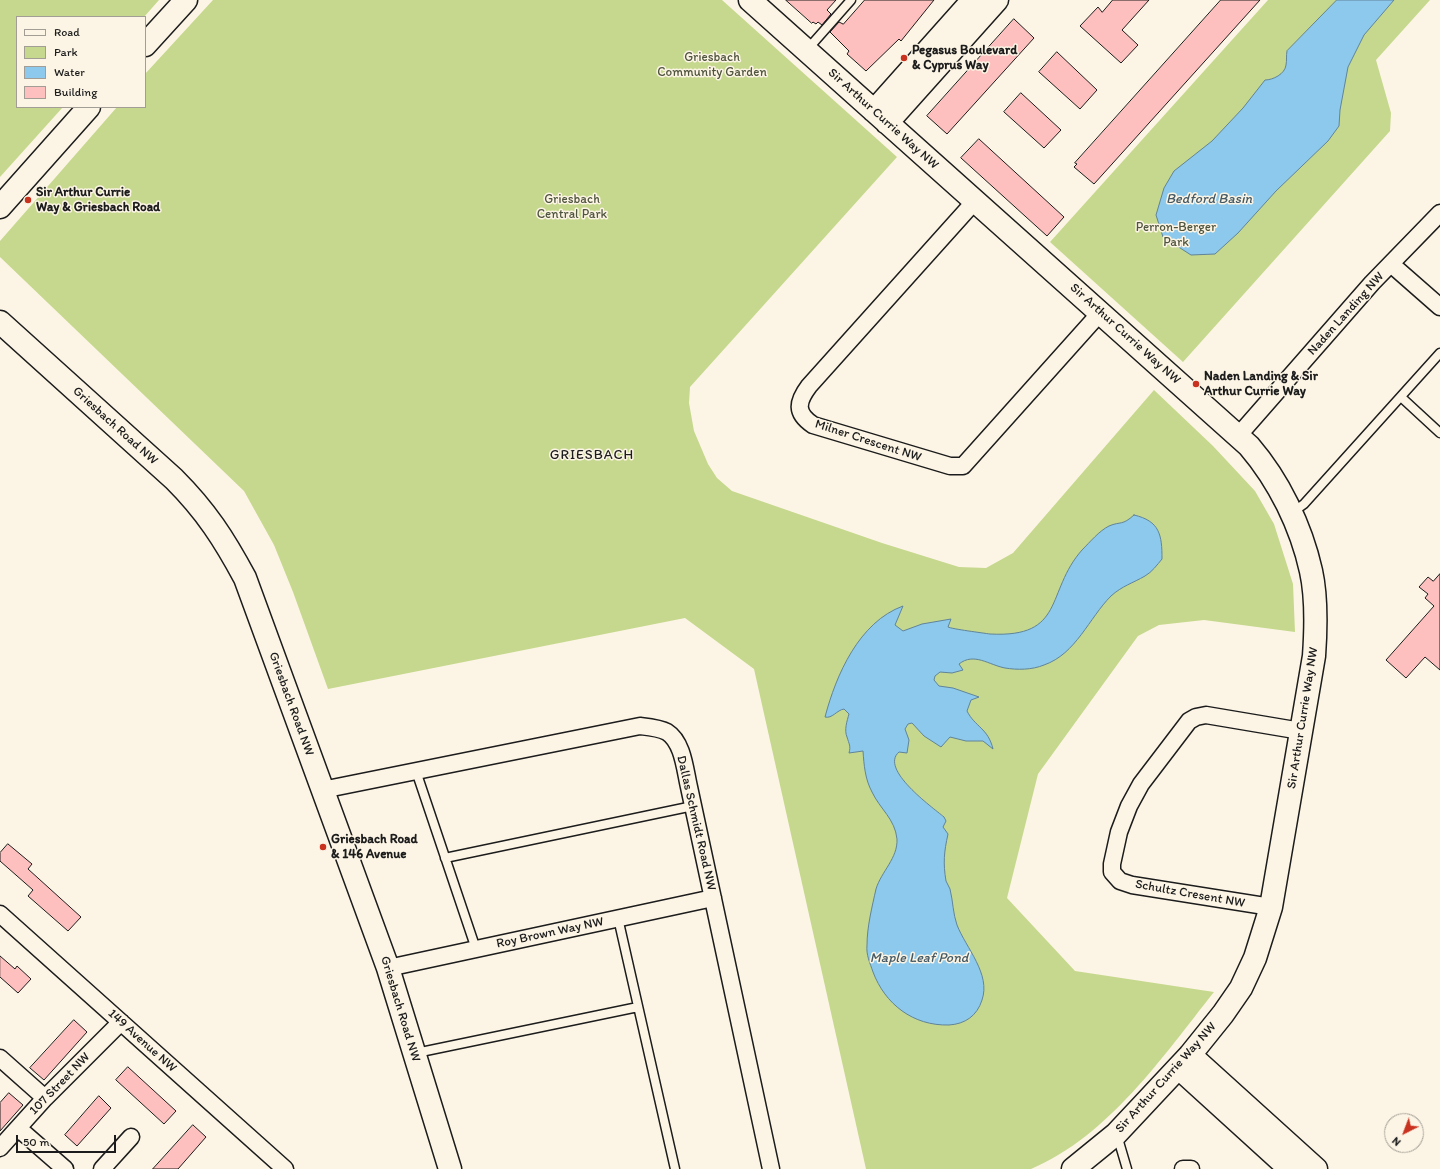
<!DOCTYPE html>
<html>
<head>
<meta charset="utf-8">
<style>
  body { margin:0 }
  #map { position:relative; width:1440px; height:1169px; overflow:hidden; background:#fcf5e5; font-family:Itim,sans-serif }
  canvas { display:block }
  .legend { position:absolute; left:16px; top:16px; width:130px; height:92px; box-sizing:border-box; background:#fcf5e5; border:1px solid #a29e95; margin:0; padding:5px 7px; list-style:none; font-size:12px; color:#1c1c1c }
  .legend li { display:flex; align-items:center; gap:8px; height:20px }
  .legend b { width:20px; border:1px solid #a29e95 }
  .north { position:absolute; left:1384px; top:1113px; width:40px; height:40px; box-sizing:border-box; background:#fcf5e5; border:1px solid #a29e95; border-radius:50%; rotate:222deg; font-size:11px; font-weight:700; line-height:16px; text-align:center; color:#1c1c1c }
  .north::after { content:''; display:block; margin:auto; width:14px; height:18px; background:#c8321e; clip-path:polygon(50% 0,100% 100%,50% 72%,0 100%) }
  .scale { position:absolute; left:16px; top:1135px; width:100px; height:18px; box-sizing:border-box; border:2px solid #1c1c1c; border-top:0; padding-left:5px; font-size:12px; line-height:14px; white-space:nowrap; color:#1c1c1c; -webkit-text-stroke:3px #fcf5e5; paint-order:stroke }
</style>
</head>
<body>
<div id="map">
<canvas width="1440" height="1169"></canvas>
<ul class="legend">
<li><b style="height:5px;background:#fcf5e5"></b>Road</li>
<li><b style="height:11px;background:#c6d88d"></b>Park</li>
<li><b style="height:11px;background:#8dc9ed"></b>Water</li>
<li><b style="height:11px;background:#fdc0be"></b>Building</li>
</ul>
<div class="north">N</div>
<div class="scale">50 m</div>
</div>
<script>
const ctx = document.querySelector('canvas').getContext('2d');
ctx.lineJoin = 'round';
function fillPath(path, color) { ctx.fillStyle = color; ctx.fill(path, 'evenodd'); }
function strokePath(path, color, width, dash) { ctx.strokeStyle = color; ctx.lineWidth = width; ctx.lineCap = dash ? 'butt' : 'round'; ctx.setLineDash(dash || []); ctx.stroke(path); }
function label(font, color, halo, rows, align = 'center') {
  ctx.font = font + ' Itim,sans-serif'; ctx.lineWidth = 3; ctx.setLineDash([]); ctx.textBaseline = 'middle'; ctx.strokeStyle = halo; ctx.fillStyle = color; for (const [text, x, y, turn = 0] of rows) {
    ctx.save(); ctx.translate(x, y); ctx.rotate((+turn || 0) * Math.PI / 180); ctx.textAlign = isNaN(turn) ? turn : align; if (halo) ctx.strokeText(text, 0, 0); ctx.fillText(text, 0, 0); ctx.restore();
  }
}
fillPath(new Path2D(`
  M 0,0 L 159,0 L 144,17 L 17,17 L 17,107 L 63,107 L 0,177 Z
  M 213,0 L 722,0 L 897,157 L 690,387 L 689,403 L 694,431 L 708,464 L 717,478 L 732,491 L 882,543 L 959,567 L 986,568 L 1013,553 L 1154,390 L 1213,446 L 1255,491 L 1274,524 L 1293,584 L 1295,632 L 1204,620 L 1159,625 L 1138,636 L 1038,774 L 1007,898 L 1075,971 L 1214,992 C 1163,1056 1109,1136 1031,1169 L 866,1169 L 754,669 L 685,618 L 328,689 L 293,592 L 274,545 L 244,491 L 0,257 L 0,241 L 117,107 L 145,107 L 145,74 Z
  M 1268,0 L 1430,0 L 1376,60 L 1391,113 L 1390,131 L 1183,362 L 1050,242 Z`), '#c6d88d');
const water = new Path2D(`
  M 1337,0 L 1394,0 L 1364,35 L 1348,67 L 1340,110 L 1339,126 L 1328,141 L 1276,191 L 1238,233 L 1215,254 L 1191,255 L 1163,237 L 1156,215 L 1164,188 L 1174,171 L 1212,141 L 1243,108 L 1265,80 C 1273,80 1285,74 1286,65 C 1287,60 1286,56 1287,51 Z
  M 1134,515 C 1160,521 1162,535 1162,559 C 1157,565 1152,572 1145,576 C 1133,583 1122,586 1111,596 C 1089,618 1076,654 1044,665 C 1032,670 1017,670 1005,668 C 989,665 974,652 959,664 L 963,670 L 952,673 L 940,672 L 935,676 L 934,680 L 939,686 L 953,688 L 979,697 L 971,700 L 967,711 C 975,727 988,728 993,749 L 983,741 L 966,741 L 950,737 L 941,747 L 924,736 L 912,723 L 908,724 L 905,729 L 909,740 L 907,753 L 899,752 C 879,769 932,807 944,817 L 946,821 L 943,827 L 948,834 C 944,852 943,863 946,881 C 947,884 949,886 950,889 C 953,901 953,914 957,925 C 966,948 991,974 982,1000 C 977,1016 965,1024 949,1025 C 913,1026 885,1004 873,972 C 870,963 866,955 867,945 C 867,927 872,907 876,889 C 881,872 898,858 897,839 C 895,819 880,809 872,792 C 865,779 864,765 863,751 L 849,753 C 851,746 849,744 847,737 C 844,730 847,721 849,714 L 844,709 C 837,710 832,719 825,717 C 836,675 859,622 903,606 L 895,625 L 903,631 L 922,624 L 951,619 L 948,627 C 952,629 983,633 990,634 C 1066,638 1045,592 1082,550 C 1090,542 1099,531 1109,526 C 1121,521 1122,526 1134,515 Z`);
fillPath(water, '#8dc9ed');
strokePath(water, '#608499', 1);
const building = new Path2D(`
  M 786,0 L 836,0 L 827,10 L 831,14 L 822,25 L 818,22 L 816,24 L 813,22 L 812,23 Z
  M 865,0 L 934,0 L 901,41 L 899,39 L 866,71 L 847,54 L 849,51 L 830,32 L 839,22 L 843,24 Z
  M 1113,0 L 1149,0 L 1122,30 L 1138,45 L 1121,63 L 1080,26 L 1098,7 L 1102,12 Z
  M 1221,0 L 1260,0 L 1094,184 L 1074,167 L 1077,164 L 1075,163 Z
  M 1014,19 L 1034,38 L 947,134 L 927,116 Z
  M 1057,52 L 1097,90 L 1080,109 L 1039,72 Z
  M 1021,93 L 1061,130 L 1044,148 L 1004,112 Z
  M 979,139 L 1064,217 L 1047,236 L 961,158 Z
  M 1440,574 L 1440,670 L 1425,657 L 1406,678 L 1386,660 L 1434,606 L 1425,598 L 1428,594 L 1419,587 L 1428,577 L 1433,581 Z
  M 8,844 L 32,864 L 28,869 L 81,917 L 68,931 L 28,896 L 33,890 L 0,861 L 0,853 Z
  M 0,956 L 15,969 L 17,966 L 31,979 L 18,993 L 0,977 Z
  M 74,1020 L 87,1032 L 44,1080 L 30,1068 Z
  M 128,1067 L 176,1111 L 164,1124 L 116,1080 Z
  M 9,1093 L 23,1105 L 0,1131 L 0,1103 Z
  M 99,1096 L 111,1108 L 77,1146 L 65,1135 Z
  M 193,1125 L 206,1137 L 178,1169 L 153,1169 Z`);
fillPath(building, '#fdc0be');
strokePath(building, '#1c1c1c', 1);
const lane = new Path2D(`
  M 806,51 L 851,0
  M 1401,397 L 1440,433
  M 1293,512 L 1304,504 L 1440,353
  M 416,771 L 476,949
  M 445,858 L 693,806
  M 618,918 L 675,1169
  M 416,1053 L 638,1007
  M 1117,1135 L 1127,1169`);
const street = new Path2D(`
  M 975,201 L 809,386 C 797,402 795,413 813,425 L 950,466 L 963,466 L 1100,313
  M 1391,264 L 1440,307
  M 1238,436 L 1372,283 L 1440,213
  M 322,790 L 640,726 C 649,727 660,728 667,732 C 683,742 685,770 689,787 L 771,1169
  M 1271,907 L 1132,885 L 1120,881 L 1112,872 L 1112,864 L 1119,832 L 1129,806 L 1141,784 L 1189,721 L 1196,717 L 1206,715 L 1301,731
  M 0,914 L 285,1169
  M 388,968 L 713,898
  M 0,1058 L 45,1098
  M 18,1128 L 65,1169
  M 0,1148 L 45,1098 L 121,1022
  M 102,1169 L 131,1137
  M 1183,1169 L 1191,1169`);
const secondary = new Path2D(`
  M 750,0 L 1249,446 C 1279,481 1301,526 1311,571 C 1317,598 1316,628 1314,656 L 1271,907 L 1255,958 L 1241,988 L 1223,1014 L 1190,1055 L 1116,1134 L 1073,1169
  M 145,45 L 186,0
  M 874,111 L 973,0
  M 887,123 L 997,0
  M 0,207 L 89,107
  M 0,322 L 174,479 C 206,511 224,539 245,578 L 388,968 L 450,1169
  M 1190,1055 L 1316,1169
  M 1179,1068 L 1290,1169`);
strokePath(lane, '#1c1c1c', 11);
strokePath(street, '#1c1c1c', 19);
strokePath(secondary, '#1c1c1c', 25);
strokePath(lane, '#fcf5e5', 8);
strokePath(street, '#fcf5e5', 16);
strokePath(secondary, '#fcf5e5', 22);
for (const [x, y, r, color] of [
  [904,58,4,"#c8321e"],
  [28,200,4,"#c8321e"],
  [1196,384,4,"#c8321e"],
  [323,847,4,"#c8321e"]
]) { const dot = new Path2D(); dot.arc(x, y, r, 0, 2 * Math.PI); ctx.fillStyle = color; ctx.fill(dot); strokePath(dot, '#fcf5e5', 1.5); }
label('bold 13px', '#1c1c1c', '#fcf5e5', [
  ["Pegasus Boulevard",912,51],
  ["& Cyprus Way",912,66],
  ["Sir Arthur Currie",36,193],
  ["Way & Griesbach Road",36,208],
  ["Naden Landing & Sir",1204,377],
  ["Arthur Currie Way",1204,392],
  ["Griesbach Road",331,840],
  ["& 146 Avenue",331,855]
], 'left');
label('13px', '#4f543e', '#fcf5e5', [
  ["Griesbach",712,58],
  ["Community Garden",712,73],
  ["Griesbach",572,200],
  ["Central Park",572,215],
  ["Perron-Berger",1176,228],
  ["Park",1176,243]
]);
label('13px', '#1c1c1c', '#fcf5e5', [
  ["Sir Arthur Currie Way NW",883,119,42],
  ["Naden Landing NW",1346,314,-48],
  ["Sir Arthur Currie Way NW",1125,334,42],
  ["Griesbach Road NW",115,426,42],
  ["Milner Crescent NW",868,441,18],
  ["Griesbach Road NW",291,704,70],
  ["Sir Arthur Currie Way NW",1303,718,-81],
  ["Dallas Schmidt Road NW",696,823,77],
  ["Schultz Cresent NW",1190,894,10],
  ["Roy Brown Way NW",550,933,-12],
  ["Griesbach Road NW",400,1009,73],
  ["149 Avenue NW",142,1041,42],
  ["Sir Arthur Currie Way NW",1166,1078,-48],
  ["107 Street NW",60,1084,-46]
]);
label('italic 14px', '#445965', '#fcf5e5', [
  ["Bedford Basin",1209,199],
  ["Maple Leaf Pond",919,958]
]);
ctx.letterSpacing = '1px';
label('14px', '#1c1c1c', '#fcf5e5', [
  ["GRIESBACH",592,455]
]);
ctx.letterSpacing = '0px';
</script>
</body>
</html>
